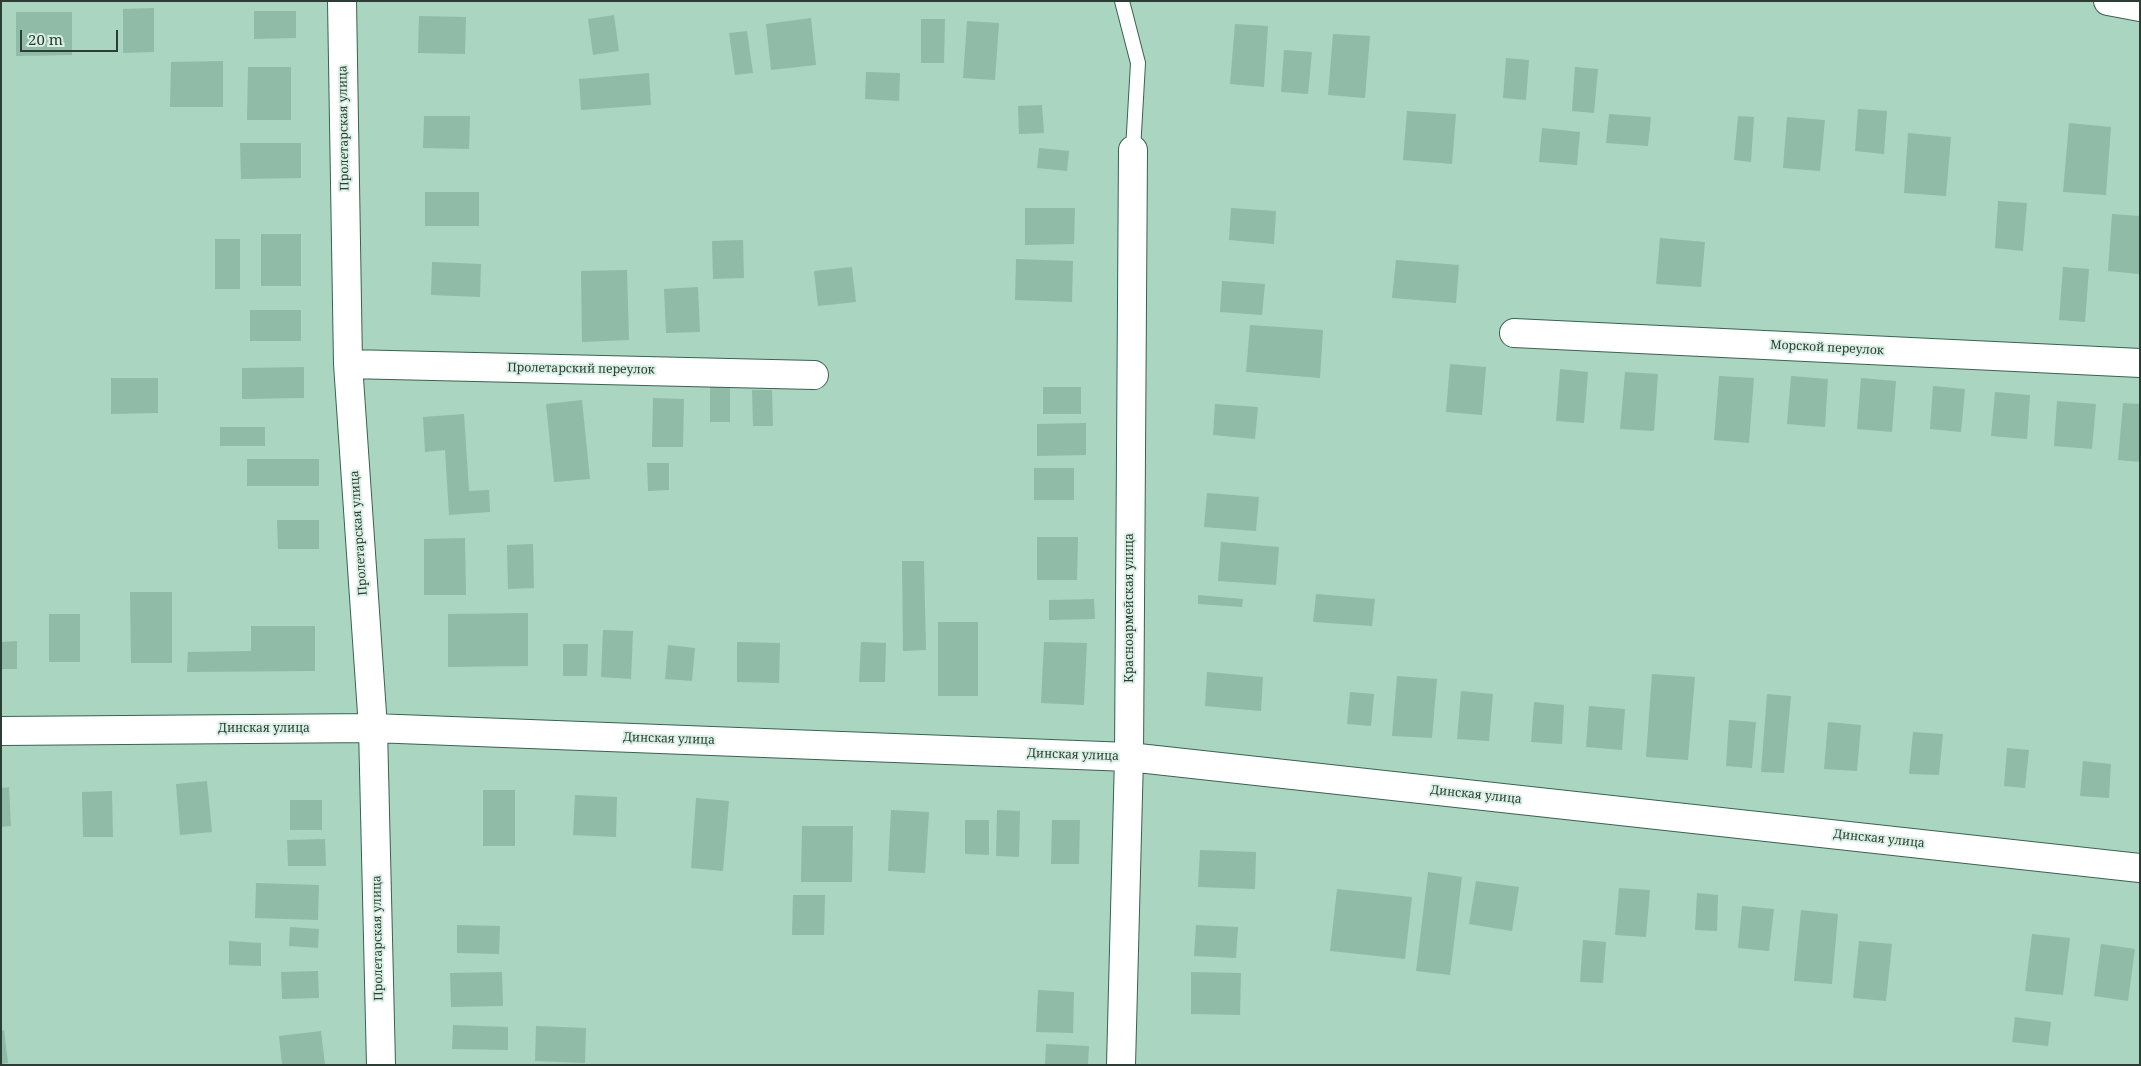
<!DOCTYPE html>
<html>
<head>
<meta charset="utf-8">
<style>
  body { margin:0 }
  #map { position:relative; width:2141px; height:1066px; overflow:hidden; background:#aad5c0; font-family:"Noto Serif",serif }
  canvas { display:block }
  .frame { position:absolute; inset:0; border:2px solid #2b3d34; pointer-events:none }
  .scale { position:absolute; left:20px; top:30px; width:98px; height:22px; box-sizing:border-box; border:2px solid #2b3d34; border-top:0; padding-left:6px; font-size:15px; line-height:18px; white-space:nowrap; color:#2b3d34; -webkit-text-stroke:4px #daf0e5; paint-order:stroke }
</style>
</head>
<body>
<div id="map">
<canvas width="2141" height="1066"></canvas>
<div class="frame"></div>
<div class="scale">20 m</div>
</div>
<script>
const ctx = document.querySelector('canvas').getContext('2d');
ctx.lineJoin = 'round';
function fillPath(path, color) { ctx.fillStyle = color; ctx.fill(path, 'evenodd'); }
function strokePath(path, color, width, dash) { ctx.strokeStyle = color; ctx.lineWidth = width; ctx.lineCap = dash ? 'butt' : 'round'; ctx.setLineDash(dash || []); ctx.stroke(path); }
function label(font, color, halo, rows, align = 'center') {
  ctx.font = font + ' "Noto Serif",serif'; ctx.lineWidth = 4; ctx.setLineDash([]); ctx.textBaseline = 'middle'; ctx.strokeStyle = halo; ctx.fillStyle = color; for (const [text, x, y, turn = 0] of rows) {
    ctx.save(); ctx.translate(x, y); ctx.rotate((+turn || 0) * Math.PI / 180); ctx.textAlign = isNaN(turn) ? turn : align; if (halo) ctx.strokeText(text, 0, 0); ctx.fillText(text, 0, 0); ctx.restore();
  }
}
fillPath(new Path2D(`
  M 154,8 L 154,52 L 123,53 L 123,9 Z
  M 254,11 L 296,11 L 296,38 L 254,39 Z
  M 16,12 L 72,12 L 72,55 L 16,56 Z
  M 614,15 L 619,51 L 593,55 L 588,19 Z
  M 419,16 L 466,17 L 465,54 L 418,53 Z
  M 811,18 L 816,65 L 771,70 L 766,24 Z
  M 921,19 L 945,19 L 944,63 L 921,63 Z
  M 967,21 L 999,23 L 995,80 L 963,78 Z
  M 1235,24 L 1268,26 L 1264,87 L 1230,84 Z
  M 747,31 L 753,73 L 735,75 L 729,33 Z
  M 1333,34 L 1370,36 L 1365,98 L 1328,95 Z
  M 1284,50 L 1312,52 L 1308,94 L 1281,92 Z
  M 1506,58 L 1529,60 L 1526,100 L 1503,98 Z
  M 223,61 L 223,107 L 170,107 L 171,62 Z
  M 248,67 L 291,67 L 291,120 L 247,120 Z
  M 1575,67 L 1598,69 L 1594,113 L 1572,111 Z
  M 866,72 L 900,73 L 899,101 L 865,99 Z
  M 649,73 L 651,105 L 581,110 L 579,79 Z
  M 1042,105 L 1044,133 L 1019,134 L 1018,106 Z
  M 1858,109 L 1887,111 L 1884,154 L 1855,151 Z
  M 1407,111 L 1456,114 L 1452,164 L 1403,160 Z
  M 1609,114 L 1651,117 L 1648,146 L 1606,143 Z
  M 424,116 L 470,116 L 469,149 L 423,148 Z
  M 1738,116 L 1754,117 L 1751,162 L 1734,160 Z
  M 1787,117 L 1825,120 L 1820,171 L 1783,168 Z
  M 2069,123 L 2111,127 L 2106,195 L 2063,192 Z
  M 1542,128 L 1580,132 L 1577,165 L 1539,162 Z
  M 1908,133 L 1951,137 L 1946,196 L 1904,193 Z
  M 240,143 L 301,143 L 301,178 L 241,179 Z
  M 1039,148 L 1069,151 L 1067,171 L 1037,168 Z
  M 425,192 L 479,192 L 479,226 L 425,226 Z
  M 1998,201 L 2027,203 L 2023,251 L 1995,248 Z
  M 1025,208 L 1075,208 L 1074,244 L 1025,245 Z
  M 1231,208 L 1276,211 L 1274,244 L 1229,240 Z
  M 2112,214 L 2140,216 L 2139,274 L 2108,271 Z
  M 261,234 L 301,234 L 301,286 L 261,286 Z
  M 1660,238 L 1705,242 L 1701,287 L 1656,284 Z
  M 215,239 L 240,239 L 240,289 L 215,289 Z
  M 743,240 L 744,278 L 713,279 L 712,241 Z
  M 1016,259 L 1073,261 L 1072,302 L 1015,300 Z
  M 1396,260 L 1459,265 L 1456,303 L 1392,298 Z
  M 432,262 L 481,264 L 480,297 L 431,295 Z
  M 852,267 L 856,302 L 818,306 L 814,271 Z
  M 2063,267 L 2089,269 L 2085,322 L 2059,320 Z
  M 627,270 L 629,340 L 582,342 L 581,271 Z
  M 1222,281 L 1265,284 L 1262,315 L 1220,312 Z
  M 698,287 L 700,332 L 666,333 L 664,289 Z
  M 250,310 L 301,310 L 301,341 L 250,341 Z
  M 1250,325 L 1323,330 L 1320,378 L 1246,372 Z
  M 1450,364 L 1486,367 L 1482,415 L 1446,412 Z
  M 304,367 L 304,398 L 242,399 L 242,368 Z
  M 1560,369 L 1588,372 L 1584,423 L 1556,421 Z
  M 1625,372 L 1658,374 L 1654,431 L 1620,429 Z
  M 1719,376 L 1754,378 L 1749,443 L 1714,440 Z
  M 1791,376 L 1828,379 L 1825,427 L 1787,424 Z
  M 111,378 L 158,378 L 158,413 L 111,414 Z
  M 1861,378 L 1896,381 L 1892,432 L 1857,429 Z
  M 710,386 L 730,386 L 730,422 L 710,422 Z
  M 1933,386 L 1965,389 L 1961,432 L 1930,429 Z
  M 1043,387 L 1081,387 L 1081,414 L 1043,414 Z
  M 752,390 L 772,390 L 773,426 L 753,426 Z
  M 1995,392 L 2030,395 L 2027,439 L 1991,436 Z
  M 653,398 L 684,399 L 683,447 L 652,447 Z
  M 582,400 L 590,479 L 554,482 L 546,404 Z
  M 2057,401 L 2096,404 L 2092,449 L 2054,446 Z
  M 2123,403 L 2140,404 L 2140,462 L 2118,460 Z
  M 1215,404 L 1258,407 L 1255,439 L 1213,435 Z
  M 464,414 L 469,491 L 489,490 L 490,512 L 449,515 L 445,450 L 425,452 L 423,417 Z
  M 1086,423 L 1086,455 L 1037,456 L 1037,424 Z
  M 220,427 L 265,427 L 265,446 L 220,446 Z
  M 247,459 L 319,459 L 319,486 L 247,486 Z
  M 647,463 L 669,463 L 669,490 L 648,491 Z
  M 1034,468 L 1074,468 L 1074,500 L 1034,500 Z
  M 1207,493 L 1259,497 L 1256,531 L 1204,527 Z
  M 277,520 L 319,520 L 319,549 L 278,549 Z
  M 1037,537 L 1078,537 L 1077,580 L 1037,580 Z
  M 465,538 L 466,595 L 424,595 L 424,539 Z
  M 1221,542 L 1279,547 L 1276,585 L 1218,581 Z
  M 533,544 L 534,588 L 508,589 L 507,545 Z
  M 902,561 L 924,561 L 926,650 L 903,651 Z
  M 130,592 L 172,592 L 172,663 L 131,663 Z
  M 1316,594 L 1375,599 L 1372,626 L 1313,622 Z
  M 1198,595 L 1243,599 L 1242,607 L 1198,604 Z
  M 1094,599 L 1095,619 L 1049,620 L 1049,600 Z
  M 528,613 L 528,666 L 448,667 L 448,614 Z
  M 49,614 L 80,614 L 80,662 L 49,662 Z
  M 938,622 L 978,622 L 978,696 L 938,696 Z
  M 251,626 L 315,626 L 315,671 L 187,672 L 188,652 L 251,651 Z
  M 603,630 L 633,631 L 631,679 L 601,677 Z
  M 17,641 L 17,669 L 1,669 L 1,642 Z
  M 737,642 L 780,643 L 779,683 L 737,682 Z
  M 861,642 L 886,643 L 885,682 L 859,682 Z
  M 1044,642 L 1087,643 L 1084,705 L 1041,703 Z
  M 563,644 L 588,644 L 587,676 L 563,676 Z
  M 668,645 L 695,648 L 692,681 L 665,679 Z
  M 1207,672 L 1263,677 L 1261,711 L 1205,706 Z
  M 1652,674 L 1695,677 L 1688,760 L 1646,757 Z
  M 1397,676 L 1437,679 L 1432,738 L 1392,736 Z
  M 1461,691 L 1493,694 L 1489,741 L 1457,739 Z
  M 1350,692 L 1374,694 L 1371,726 L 1347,724 Z
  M 1767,694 L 1791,696 L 1784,773 L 1761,772 Z
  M 1534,702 L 1564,705 L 1562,744 L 1531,742 Z
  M 1589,706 L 1625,709 L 1622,750 L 1586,747 Z
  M 1729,720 L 1756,722 L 1752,768 L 1726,766 Z
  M 1828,722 L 1861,725 L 1857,771 L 1824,769 Z
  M 1913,732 L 1943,734 L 1939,775 L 1909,774 Z
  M 2007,748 L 2029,750 L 2025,788 L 2004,786 Z
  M 2083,761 L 2111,764 L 2109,798 L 2080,796 Z
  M 207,781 L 212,832 L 180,835 L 176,784 Z
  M 9,787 L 11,826 L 1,827 L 1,788 Z
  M 483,790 L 515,790 L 515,846 L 483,846 Z
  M 112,791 L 113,837 L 83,837 L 82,792 Z
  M 575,795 L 617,797 L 616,837 L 573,835 Z
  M 696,798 L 729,801 L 723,871 L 691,868 Z
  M 290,800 L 322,800 L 322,830 L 290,830 Z
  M 891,810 L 929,812 L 925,873 L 888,871 Z
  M 997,810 L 1020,811 L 1019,857 L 996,856 Z
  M 965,820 L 989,820 L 989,855 L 965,854 Z
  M 1052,820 L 1080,820 L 1079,864 L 1051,864 Z
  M 802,826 L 853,826 L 852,882 L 801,882 Z
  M 325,839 L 326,866 L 288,866 L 287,840 Z
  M 1200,850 L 1256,852 L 1255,889 L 1198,887 Z
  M 1428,872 L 1462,877 L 1450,975 L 1416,971 Z
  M 1476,881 L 1519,887 L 1512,931 L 1469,924 Z
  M 256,883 L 319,885 L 318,920 L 255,918 Z
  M 1619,888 L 1650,890 L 1646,937 L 1615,935 Z
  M 1337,889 L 1412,897 L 1405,959 L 1330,951 Z
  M 1697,893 L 1718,895 L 1717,931 L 1695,930 Z
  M 793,895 L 825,895 L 824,935 L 792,935 Z
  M 1742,906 L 1774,909 L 1769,951 L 1738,948 Z
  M 1801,910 L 1838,914 L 1832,984 L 1794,981 Z
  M 457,925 L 500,926 L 499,954 L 457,953 Z
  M 1196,925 L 1238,927 L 1236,958 L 1194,956 Z
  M 290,927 L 319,929 L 318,948 L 289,946 Z
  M 2032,934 L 2070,938 L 2063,995 L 2025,991 Z
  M 1583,940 L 1606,942 L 1603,983 L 1580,982 Z
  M 229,941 L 261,943 L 261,966 L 229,965 Z
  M 1859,941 L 1892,944 L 1886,1001 L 1853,998 Z
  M 2101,944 L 2135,949 L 2128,1001 L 2094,996 Z
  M 318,971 L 319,998 L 282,999 L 281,972 Z
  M 502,972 L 503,1006 L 451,1007 L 450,973 Z
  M 1191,972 L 1241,973 L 1240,1015 L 1191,1014 Z
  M 1038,990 L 1074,992 L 1073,1033 L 1036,1032 Z
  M 2015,1017 L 2051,1022 L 2048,1046 L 2012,1042 Z
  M 453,1025 L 508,1027 L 508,1050 L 452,1049 Z
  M 536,1026 L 586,1028 L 585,1063 L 535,1061 Z
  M 4,1030 L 8,1063 L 1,1064 L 1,1031 Z
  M 321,1031 L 325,1065 L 282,1065 L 279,1036 Z
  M 1046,1044 L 1089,1046 L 1088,1065 L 1045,1065 Z`), '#90bba6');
const service = new Path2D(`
  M 1122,1 L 1138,63 L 1133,150`);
const minor = new Path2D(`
  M 342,1 L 348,364 L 373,728 L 381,1065
  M 2108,1 L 2140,7
  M 1514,333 L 2140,363
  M 348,364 L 814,375
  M 1,731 L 373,728 L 1129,757 L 2140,868
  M 1121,1065 L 1129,757 L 1133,150`);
strokePath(service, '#3a6250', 16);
strokePath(minor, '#3a6250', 30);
strokePath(service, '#fff', 14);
strokePath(minor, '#fff', 28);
label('12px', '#2b3d34', '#daf0e5', [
  ["Пролетарская улица",344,128,-91],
  ["Морской переулок",1827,348,3],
  ["Пролетарский переулок",581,369,1],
  ["Пролетарская улица",359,533,-94],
  ["Красноармейская улица",1130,608,-90],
  ["Динская улица",264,729],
  ["Динская улица",669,739,2],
  ["Динская улица",1073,755,2],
  ["Динская улица",1476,795,6],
  ["Динская улица",1879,839,6],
  ["Пролетарская улица",378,938,-91]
]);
</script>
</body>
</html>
